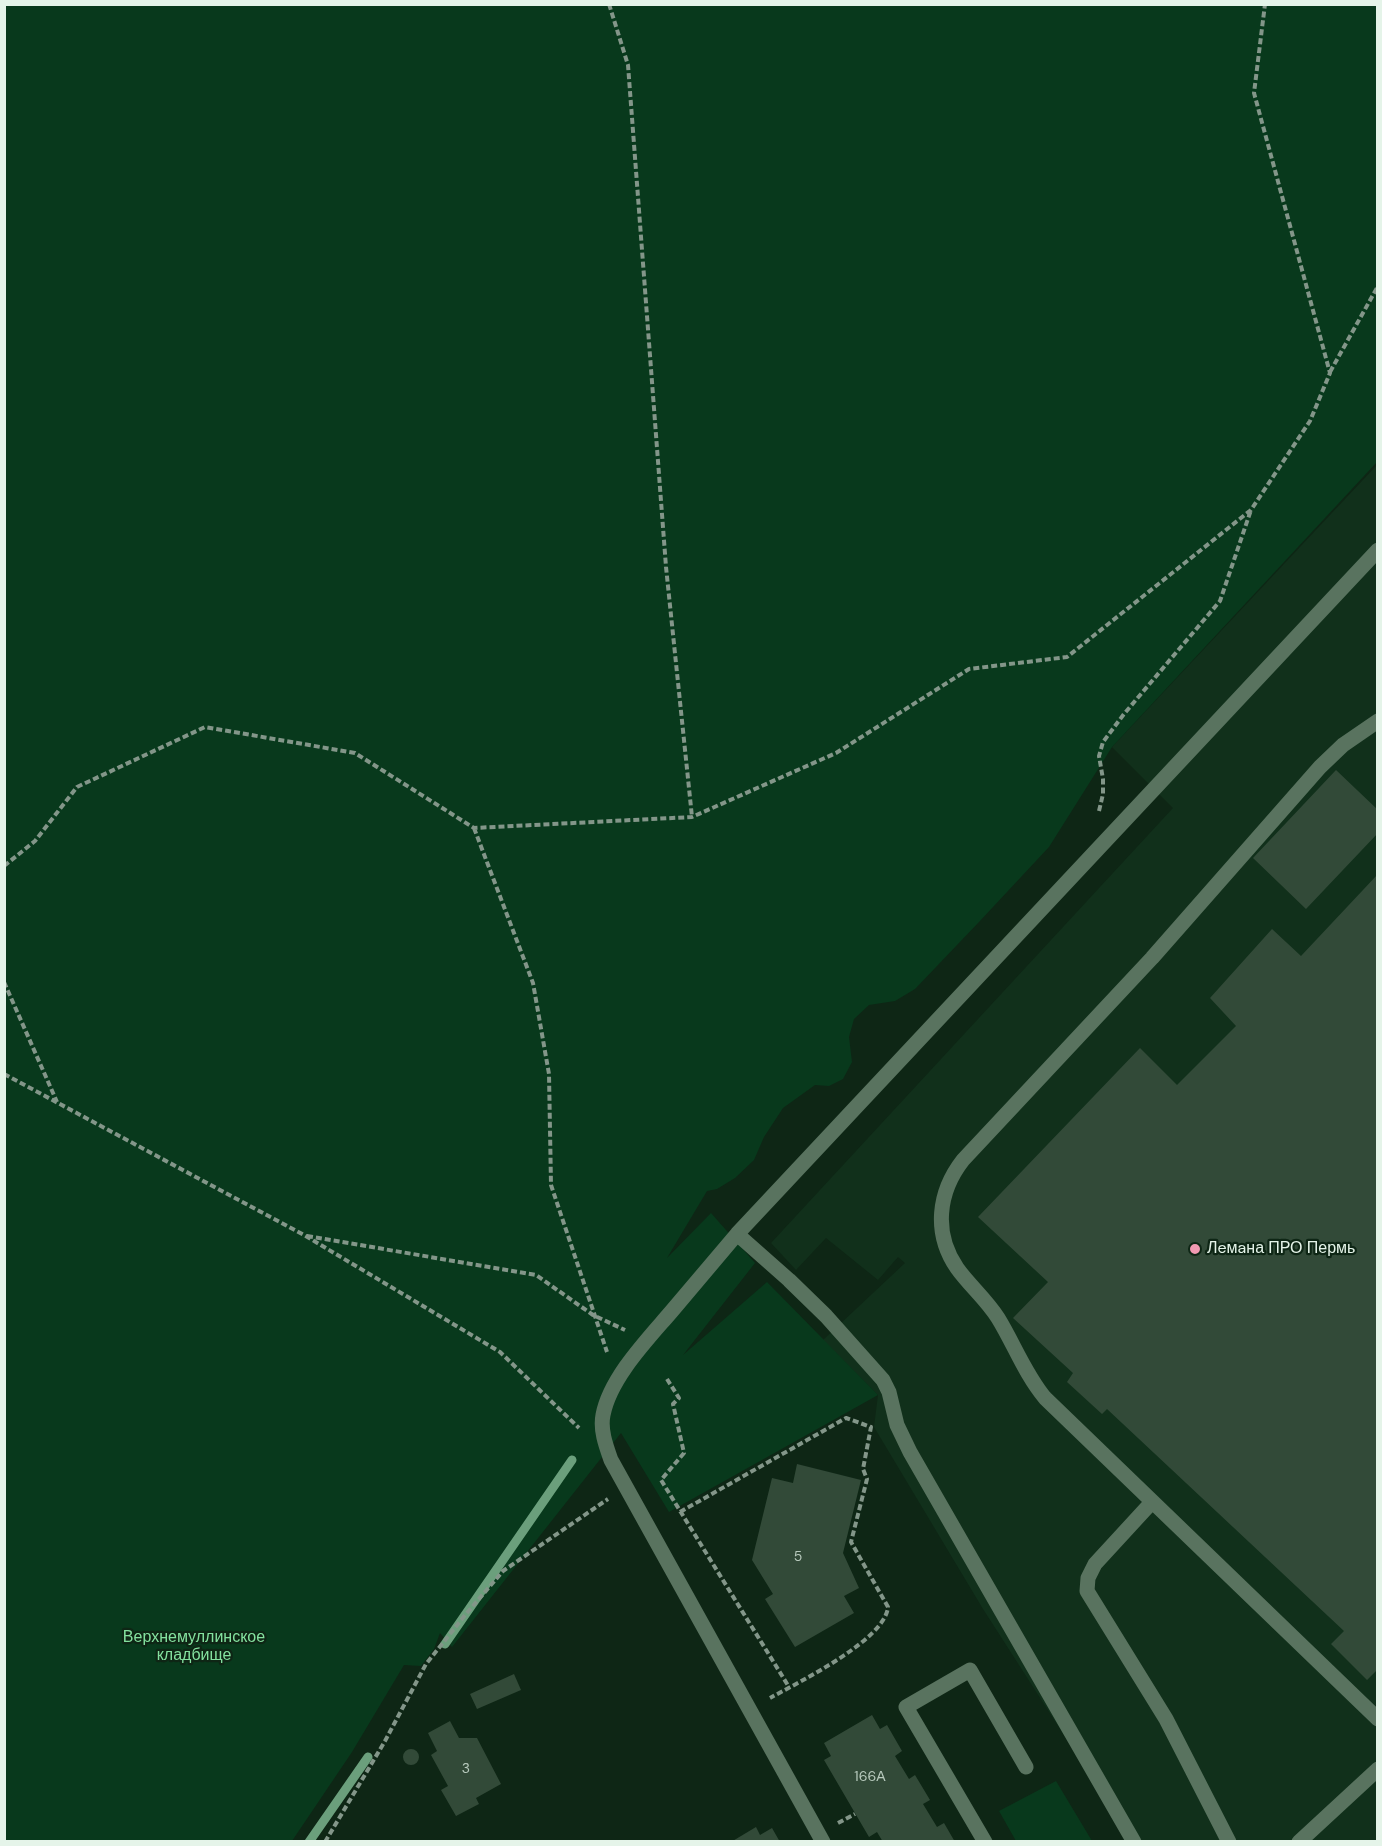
<!DOCTYPE html>
<html>
<head>
<meta charset="utf-8">
<style>
  body { margin:0 }
  #map { position:relative; width:1382px; height:1846px; overflow:hidden; background:#0e2615; font-family:"DM Sans",sans-serif }
  canvas { display:block }
  .frame { position:absolute; inset:0; border:6px solid #e5f4e9; pointer-events:none }
</style>
</head>
<body>
<div id="map">
<canvas width="1382" height="1846"></canvas>
<div class="frame"></div>
</div>
<script>
const ctx = document.querySelector('canvas').getContext('2d');
ctx.lineJoin = 'round';
function fillPath(path, color) { ctx.fillStyle = color; ctx.fill(path, 'evenodd'); }
function strokePath(path, color, width, dash) { ctx.strokeStyle = color; ctx.lineWidth = width; ctx.lineCap = dash ? 'butt' : 'round'; ctx.setLineDash(dash || []); ctx.stroke(path); }
function label(font, color, halo, rows, align = 'center') {
  ctx.font = font + ' "DM Sans",sans-serif'; ctx.lineWidth = 4.5; ctx.setLineDash([]); ctx.textBaseline = 'middle'; ctx.strokeStyle = halo; ctx.fillStyle = color; for (const [text, x, y, turn = 0] of rows) {
    ctx.save(); ctx.translate(x, y); ctx.rotate((+turn || 0) * Math.PI / 180); ctx.textAlign = isNaN(turn) ? turn : align; if (halo) ctx.strokeText(text, 0, 0); ctx.fillText(text, 0, 0); ctx.restore();
  }
}
fillPath(new Path2D(`
  M 1377,465 L 1377,1841 L 1132,1841 L 983,1609 L 874,1427 L 878,1395 L 823,1340 L 905,1263 L 898,1257 L 878,1280 L 826,1238 L 796,1270 L 771,1243 L 1173,808 L 1112,747 Z`), '#11301b');
fillPath(new Path2D(`
  M 5,5 L 1377,5 L 1377,462 L 1112,747 L 1049,847 L 979,922 L 915,989 L 895,1001 L 869,1005 L 854,1019 L 849,1037 L 852,1062 L 843,1079 L 829,1086 L 815,1085 L 783,1108 L 764,1137 L 754,1160 L 735,1178 L 717,1189 L 707,1191 L 667,1258 L 711,1213 L 755,1263 L 683,1355 L 767,1282 L 878,1395 L 669,1512 L 621,1433 L 452,1647 L 440,1633 L 434,1649 L 421,1666 L 404,1665 L 352,1752 L 292,1841 L 5,1842 Z
  M 1056,1781 L 1092,1841 L 1016,1841 L 999,1811 Z`), '#08391c');
strokePath(new Path2D(`
  M 445,1644 L 572,1460
  M 309,1842 L 368,1757`), '#6b9f7c', 9);
fillPath(new Path2D(`
  M 1336,770 L 1378,810 L 1378,833 L 1306,909 L 1253,858 Z
  M 1378,874 L 1378,1669 L 1367,1680 L 1331,1644 L 1344,1631 L 1107,1409 L 1102,1414 L 1067,1382 L 1073,1373 L 1013,1318 L 1048,1282 L 978,1217 L 1140,1048 L 1177,1085 L 1236,1026 L 1210,998 L 1272,929 L 1301,956 Z
  M 797,1464 L 861,1480 L 843,1553 L 859,1588 L 844,1596 L 854,1613 L 795,1647 L 765,1599 L 773,1594 L 752,1560 L 772,1478 L 793,1483 Z
  M 514,1674 L 521,1690 L 477,1709 L 470,1694 Z
  M 872,1715 L 880,1729 L 887,1725 L 902,1751 L 895,1756 L 909,1779 L 915,1775 L 930,1800 L 923,1804 L 937,1827 L 944,1823 L 955,1842 L 883,1842 L 877,1832 L 869,1837 L 824,1760 L 831,1756 L 824,1743 Z
  M 450,1721 L 459,1738 L 477,1738 L 501,1784 L 476,1798 L 479,1804 L 456,1816 L 441,1790 L 448,1786 L 431,1755 L 437,1751 L 428,1733 Z
  M403 1757a8 8 0 1 1 16 0a8 8 0 1 1-16 0Z
  M 756,1827 L 760,1835 L 772,1828 L 780,1842 L 731,1842 Z`), '#324a38');
strokePath(new Path2D(`
  M 609,4 L 628,65 L 666,567 L 692,817
  M 1330,372 L 1378,286
  M 1099,811 L 1103,794 L 1103,779 L 1099,756 L 1103,742 L 1124,714 L 1220,601 L 1251,510
  M 474,828 L 533,983 L 549,1074 L 551,1185 L 607,1352
  M 4,866 L 35,841 L 77,787 L 205,727 L 355,753 L 474,828 L 692,817 L 836,753 L 969,669 L 1067,657 L 1251,510 L 1310,421 L 1330,373 L 1254,93 L 1265,4
  M 4,982 L 57,1102
  M 4,1074 L 304,1235 L 500,1352 L 579,1428
  M 307,1236 L 536,1275 L 593,1315 L 625,1330
  M 667,1379 L 679,1398 L 673,1404 L 684,1453 L 661,1480 L 789,1687
  M 680,1512 L 846,1418 L 871,1427 L 863,1469 L 867,1479 L 851,1542 L 888,1607 C 885,1640 799,1682 770,1698
  M 838,1823 L 855,1814
  M 325,1842 L 385,1741 L 426,1664 L 466,1614 L 503,1571 L 608,1499`), '#839689', 4, [6, 3]);
strokePath(new Path2D(`
  M 1378,721 L 1343,745 L 1320,767 L 1152,958 L 963,1160 C 938,1192 933,1233 957,1268 C 969,1285 986,1299 998,1318 C 1014,1344 1025,1374 1045,1398 L 1378,1719
  M 737,1234 L 789,1280 L 826,1316 L 883,1380 L 889,1392 L 897,1425 L 910,1452 L 1134,1842
  M 1152,1502 L 1095,1564 L 1088,1578 L 1087,1591 L 1166,1719 L 1229,1842
  M 823,1842 L 611,1460 C 606,1446 600,1430 603,1415 C 610,1378 647,1340 671,1312 C 693,1286 715,1260 737,1234 L 1378,550
  M 985,1842 L 906,1707 L 970,1670 L 1026,1767
  M 1299,1842 L 1378,1769`), '#59735f', 15);
for (const [x, y, r, color] of [
  [1195,1249,6,"#f19ab2"]
]) { const dot = new Path2D(); dot.arc(x, y, r, 0, 2 * Math.PI); ctx.fillStyle = color; ctx.fill(dot); strokePath(dot, '#0e2615', 2); }
label('14px', '#b8cabd', null, [
  ["5",798,1557],
  ["3",466,1769],
  ["166А",870,1777]
]);
label('16px', '#e5f4e9', '#0e2615', [
  ["Лeмaна ПРО Пермь",1207,1249]
], 'left');
label('16px', '#84e19f', '#0e2615', [
  ["Верхнемуллинское",194,1638],
  ["кладбище",194,1656]
]);
</script>
</body>
</html>
